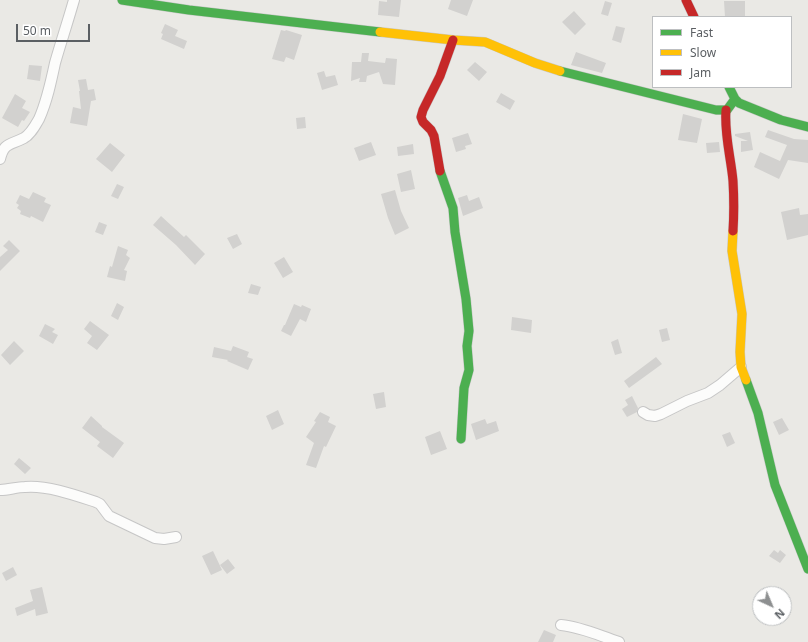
<!DOCTYPE html>
<html>
<head>
<meta charset="utf-8">
<style>
  body { margin:0 }
  #map { position:relative; width:808px; height:642px; overflow:hidden; background:#eae9e5; font-family:"Noto Sans",sans-serif }
  canvas { display:block }
  .legend { position:absolute; left:652px; top:16px; width:140px; height:72px; box-sizing:border-box; background:#fff; border:1px solid #bdbfc1; margin:0; padding:5px 7px; list-style:none; font-size:12px; color:#5b5f63 }
  .legend li { display:flex; align-items:center; gap:8px; height:20px }
  .legend b { width:20px; border:1px solid #bdbfc1 }
  .north { position:absolute; left:752px; top:586px; width:40px; height:40px; box-sizing:border-box; background:#fff; border:1px solid #bdbfc1; border-radius:50%; rotate:136deg; font-size:11px; font-weight:700; line-height:16px; text-align:center; color:#5b5f63 }
  .north::after { content:''; display:block; margin:auto; width:14px; height:18px; background:#8d8f90; clip-path:polygon(50% 0,100% 100%,50% 72%,0 100%) }
  .scale { position:absolute; left:16px; top:24px; width:74px; height:18px; box-sizing:border-box; border:2px solid #5b5f63; border-top:0; padding-left:5px; font-size:12px; line-height:14px; white-space:nowrap; color:#5b5f63; -webkit-text-stroke:3px #fff; paint-order:stroke }
</style>
</head>
<body>
<div id="map">
<canvas width="808" height="642"></canvas>
<ul class="legend">
<li><b style="height:5px;background:#4caf50"></b>Fast</li>
<li><b style="height:5px;background:#ffc107"></b>Slow</li>
<li><b style="height:5px;background:#c62828"></b>Jam</li>
</ul>
<div class="north">N</div>
<div class="scale">50 m</div>
</div>
<script>
const ctx = document.querySelector('canvas').getContext('2d');
ctx.lineJoin = 'round';
function fillPath(path, color) { ctx.fillStyle = color; ctx.fill(path, 'evenodd'); }
function strokePath(path, color, width, dash) { ctx.strokeStyle = color; ctx.lineWidth = width; ctx.lineCap = dash ? 'butt' : 'round'; ctx.setLineDash(dash || []); ctx.stroke(path); }
fillPath(new Path2D(`
  M 387,0 L 401,0 L 399,17 L 378,15 L 379,1 L 387,2 Z
  M 451,0 L 473,0 L 467,16 L 448,9 Z
  M 605,1 L 612,3 L 608,16 L 601,14 Z
  M 724,1 L 745,1 L 745,17 L 725,17 Z
  M 574,11 L 586,24 L 575,35 L 562,22 Z
  M 165,24 L 178,30 L 175,36 L 187,41 L 184,49 L 161,39 L 163,34 L 161,33 Z
  M 616,26 L 625,28 L 621,43 L 612,40 Z
  M 281,30 L 285,31 L 286,30 L 302,35 L 294,60 L 286,57 L 284,62 L 272,59 Z
  M 576,52 L 606,63 L 602,73 L 571,65 Z
  M 362,53 L 369,53 L 368,61 L 385,63 L 386,58 L 397,59 L 395,85 L 383,84 L 379,72 L 367,76 L 366,82 L 359,82 L 360,78 L 351,81 L 352,62 L 361,62 Z
  M 475,62 L 487,72 L 479,81 L 467,70 Z
  M 29,65 L 42,66 L 40,81 L 27,79 Z
  M 324,71 L 326,77 L 335,75 L 338,85 L 322,90 L 317,73 Z
  M 86,79 L 88,90 L 94,89 L 96,100 L 91,101 L 87,126 L 70,123 L 73,107 L 81,109 L 79,91 L 80,91 L 78,80 Z
  M 501,93 L 515,101 L 510,110 L 496,102 Z
  M 15,94 L 26,101 L 22,108 L 30,112 L 24,121 L 22,120 L 18,127 L 2,118 Z
  M 683,114 L 702,119 L 697,143 L 678,140 Z
  M 305,117 L 306,128 L 297,129 L 296,118 Z
  M 768,130 L 794,139 L 808,140 L 808,163 L 788,160 L 779,179 L 754,167 L 760,152 L 780,161 L 787,145 L 765,137 Z
  M 750,132 L 753,150 L 741,152 L 741,141 L 748,141 L 735,136 L 735,134 Z
  M 468,133 L 472,144 L 465,146 L 466,149 L 456,152 L 452,138 Z
  M 371,142 L 376,155 L 359,161 L 354,148 Z
  M 719,142 L 720,152 L 707,153 L 706,143 Z
  M 110,143 L 125,155 L 112,172 L 96,159 Z
  M 413,144 L 414,154 L 398,156 L 397,147 Z
  M 411,170 L 415,189 L 401,192 L 397,174 Z
  M 117,184 L 124,187 L 118,199 L 111,196 Z
  M 395,190 L 401,211 L 409,228 L 395,235 L 388,218 L 381,194 Z
  M 33,192 L 46,198 L 44,202 L 51,205 L 43,222 L 31,216 L 30,218 L 20,214 L 21,211 L 17,208 L 19,205 L 16,203 L 20,195 L 29,199 Z
  M 467,195 L 469,201 L 479,197 L 483,208 L 463,216 L 458,198 Z
  M 799,208 L 800,215 L 808,214 L 808,235 L 787,240 L 781,212 Z
  M 161,216 L 184,237 L 186,235 L 205,254 L 195,265 L 176,245 L 153,225 Z
  M 99,222 L 107,225 L 103,235 L 95,232 Z
  M 237,234 L 242,244 L 233,249 L 227,238 Z
  M 9,240 L 20,251 L 0,271 L 0,257 L 8,250 L 3,246 Z
  M 118,246 L 128,250 L 126,255 L 130,258 L 124,270 L 127,271 L 125,281 L 107,277 L 110,266 L 112,267 Z
  M 284,257 L 293,272 L 283,278 L 274,263 Z
  M 251,284 L 261,287 L 258,295 L 248,293 Z
  M 117,303 L 124,307 L 118,320 L 111,316 Z
  M 294,304 L 301,307 L 302,305 L 311,309 L 306,322 L 300,319 L 291,336 L 281,331 L 284,325 L 285,325 Z
  M 512,317 L 532,320 L 531,333 L 511,330 Z
  M 90,321 L 109,335 L 97,350 L 87,343 L 92,336 L 84,329 Z
  M 45,324 L 55,329 L 52,332 L 58,335 L 53,344 L 39,336 Z
  M 667,328 L 670,340 L 662,342 L 659,330 Z
  M 618,339 L 622,353 L 615,355 L 611,342 Z
  M 14,341 L 24,351 L 10,365 L 1,355 Z
  M 233,346 L 249,352 L 247,357 L 253,359 L 248,370 L 227,361 L 228,360 L 212,357 L 214,347 L 231,351 Z
  M 656,357 L 662,364 L 629,388 L 624,381 Z
  M 384,392 L 386,407 L 376,409 L 373,394 Z
  M 632,396 L 638,408 L 637,412 L 627,417 L 622,409 L 628,405 L 625,400 Z
  M 278,410 L 284,424 L 272,430 L 266,416 Z
  M 320,412 L 330,417 L 328,422 L 336,426 L 326,447 L 324,446 L 316,468 L 306,465 L 314,443 L 306,437 L 316,422 L 314,421 Z
  M 91,416 L 102,426 L 102,427 L 124,443 L 113,458 L 97,446 L 100,442 L 82,428 Z
  M 782,418 L 789,430 L 779,435 L 773,422 Z
  M 485,419 L 487,424 L 496,421 L 499,431 L 476,440 L 471,424 Z
  M 440,431 L 447,449 L 431,455 L 425,437 Z
  M 730,432 L 735,443 L 727,447 L 722,435 Z
  M 19,458 L 31,468 L 25,474 L 14,464 Z
  M 774,550 L 778,553 L 780,550 L 786,555 L 780,563 L 769,556 Z
  M 213,551 L 222,570 L 211,575 L 202,556 Z
  M 228,559 L 235,568 L 227,574 L 220,565 Z
  M 13,567 L 17,575 L 6,581 L 2,573 Z
  M 42,587 L 48,613 L 36,616 L 35,609 L 17,616 L 15,608 L 33,601 L 30,590 Z
  M 544,630 L 556,635 L 553,642 L 538,642 Z`), '#d2d1cf');
const street = new Path2D(`
  M 0,159 C 4,142 11,145 24,138 C 31,134 35,126 39,119 C 47,101 51,82 55,63 C 61,42 68,21 74,0
  M 643,412 L 648,415 L 655,416 L 661,414 L 687,401 L 708,393 L 720,385 L 741,367
  M 0,490 C 9,490 16,487 25,487 C 47,485 75,495 96,502 L 100,504 L 109,516 L 155,538 L 164,539 L 176,537
  M 561,625 C 582,627 600,636 619,642`);
const fast = new Path2D(`
  M 122,0 L 189,10 L 380,32
  M 560,71 L 716,110 L 727,110 L 735,99
  M 729,87 L 735,99 L 739,103 L 781,120 L 808,127
  M 440,171 L 453,208 L 455,232 L 466,299 L 469,331 L 467,346 L 469,370 L 464,388 L 461,439
  M 746,380 L 758,413 L 775,485 L 808,569`);
const slow = new Path2D(`
  M 380,32 L 453,40 L 485,42 L 535,63 L 560,71
  M 733,231 L 732,251 L 742,314 L 740,352 L 741,367 L 746,380`);
const jam = new Path2D(`
  M 686,0 L 694,17
  M 726,110 C 724,134 731,158 733,181 C 734,198 734,215 733,231
  M 440,171 L 434,136 L 431,130 L 423,122 L 421,117 L 423,110 L 440,76 L 453,40`);
strokePath(street, '#c6c6c6', 12);
strokePath(fast, '#c7c7c7', 10);
strokePath(slow, '#c7c7c7', 10);
strokePath(jam, '#c7c7c7', 10);
strokePath(street, '#fcfcfb', 10);
strokePath(fast, '#4caf50', 9);
strokePath(slow, '#ffc107', 9);
strokePath(jam, '#c62828', 9);
</script>
</body>
</html>
